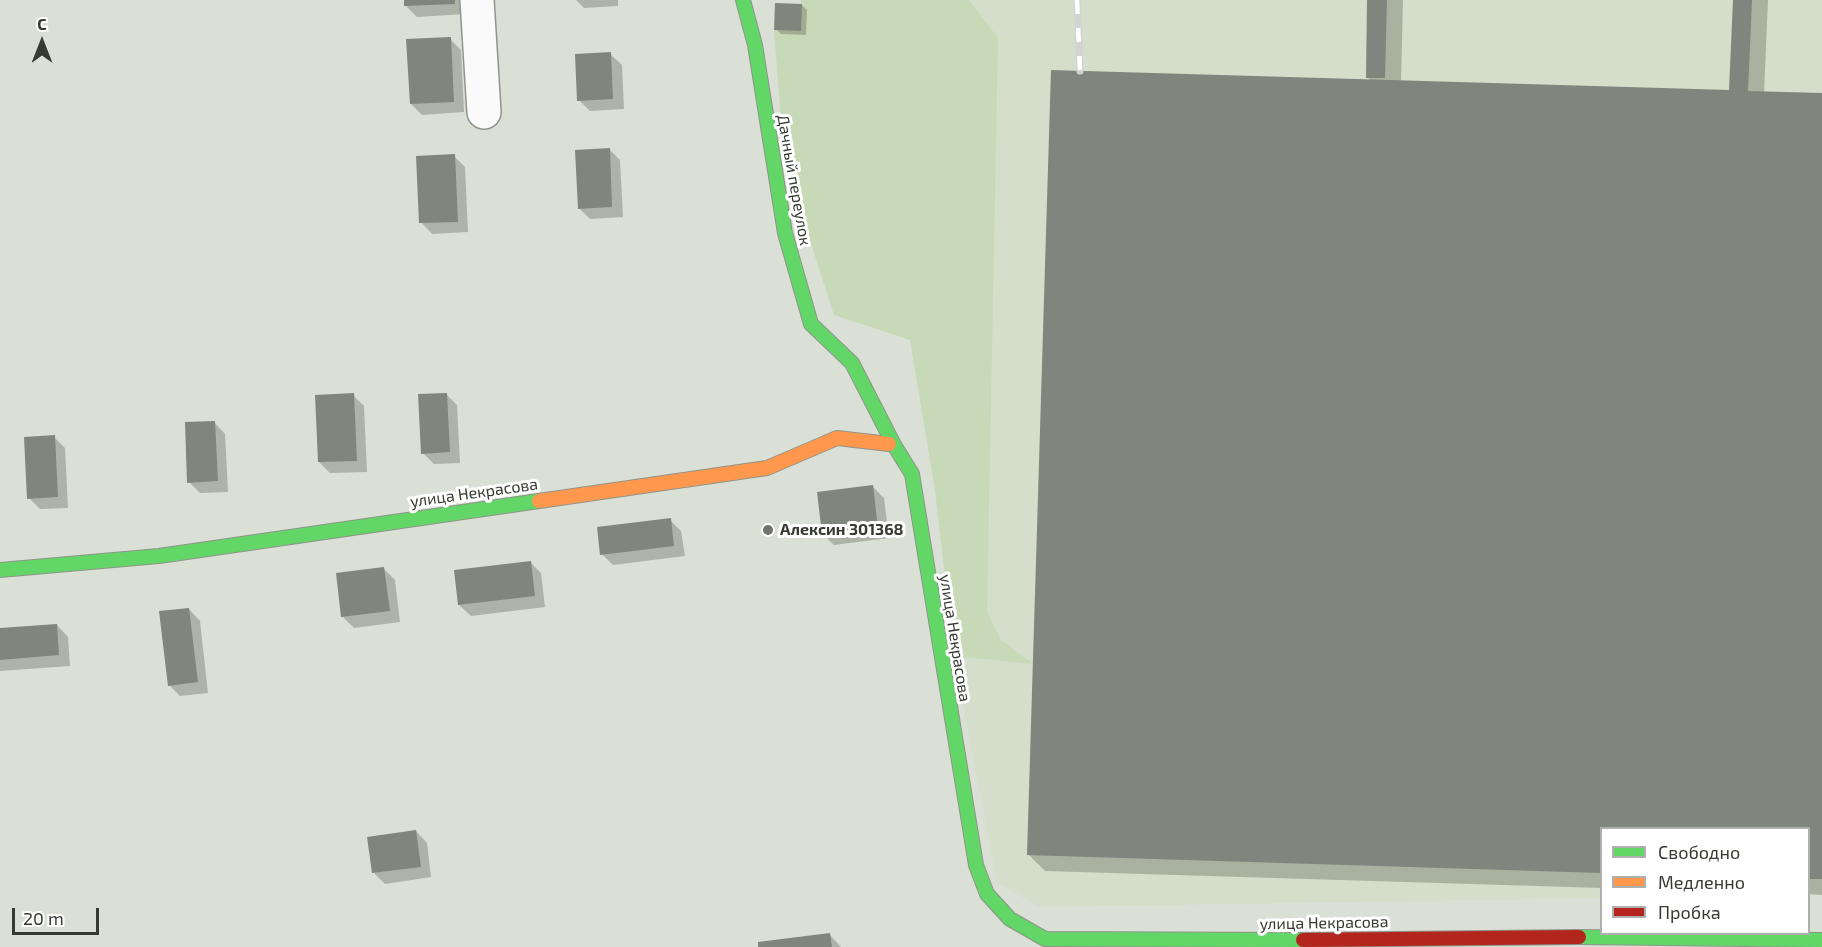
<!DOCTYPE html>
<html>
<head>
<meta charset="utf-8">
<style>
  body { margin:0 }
  #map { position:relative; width:1822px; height:947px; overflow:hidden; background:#dae0d5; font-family:"Exo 2",sans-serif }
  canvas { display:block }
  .legend { position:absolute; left:1600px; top:827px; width:210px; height:108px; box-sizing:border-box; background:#fff; border:2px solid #afb0ad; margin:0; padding:8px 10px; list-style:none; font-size:18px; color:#363a32 }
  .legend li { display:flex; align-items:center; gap:12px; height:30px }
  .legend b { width:30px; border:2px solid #afb0ad }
  .north { position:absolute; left:12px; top:12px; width:60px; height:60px; -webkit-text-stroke:4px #fff; paint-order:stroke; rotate:0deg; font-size:16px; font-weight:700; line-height:24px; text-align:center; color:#363a32 }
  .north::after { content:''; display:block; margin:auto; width:21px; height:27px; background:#363a32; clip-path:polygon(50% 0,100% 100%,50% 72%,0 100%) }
  .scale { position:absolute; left:12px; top:908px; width:87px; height:27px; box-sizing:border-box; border:3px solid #363a32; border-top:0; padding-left:8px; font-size:18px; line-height:21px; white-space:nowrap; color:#363a32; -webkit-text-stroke:4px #fff; paint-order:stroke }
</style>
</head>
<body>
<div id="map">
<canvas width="1822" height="947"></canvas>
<ul class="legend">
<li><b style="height:8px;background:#63d668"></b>Свободно</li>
<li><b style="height:8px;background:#ff974d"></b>Медленно</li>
<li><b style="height:8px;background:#b3261e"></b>Пробка</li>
</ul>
<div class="north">С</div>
<div class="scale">20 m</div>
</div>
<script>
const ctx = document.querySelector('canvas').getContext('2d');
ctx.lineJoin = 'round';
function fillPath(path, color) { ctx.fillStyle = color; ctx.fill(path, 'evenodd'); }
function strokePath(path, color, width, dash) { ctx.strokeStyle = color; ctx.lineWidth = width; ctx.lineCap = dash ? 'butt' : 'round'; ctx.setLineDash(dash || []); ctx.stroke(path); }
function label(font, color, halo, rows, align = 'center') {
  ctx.font = font + ' "Exo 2",sans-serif'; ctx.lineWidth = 6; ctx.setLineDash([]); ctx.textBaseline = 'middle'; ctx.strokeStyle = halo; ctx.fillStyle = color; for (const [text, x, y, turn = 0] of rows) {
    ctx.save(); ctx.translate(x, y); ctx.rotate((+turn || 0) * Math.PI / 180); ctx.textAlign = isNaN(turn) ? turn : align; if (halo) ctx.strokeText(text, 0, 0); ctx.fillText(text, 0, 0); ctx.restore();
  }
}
fillPath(new Path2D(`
  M 801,0 L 1822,0 L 1822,895 L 1809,895 L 1808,828 L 1602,828 L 1601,898 L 1039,907 L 997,882 L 954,656 L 935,490 L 910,340 L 834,315 L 775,42 L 774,30 L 801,31 Z`), '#d4deca');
fillPath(new Path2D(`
  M 801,0 L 969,0 L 998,38 L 987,612 L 1001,640 L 1033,664 L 954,656 L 935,490 L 910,340 L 834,315 L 784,160 L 774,30 L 801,31 Z`), '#c8d9b8');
fillPath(new Path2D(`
  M 405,0 L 465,0 L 465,14 L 417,17 L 405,5 Z
  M 576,0 L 618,0 L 618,6 L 584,8 Z
  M 1369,0 L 1403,0 L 1401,82 L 1730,91 L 1734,0 L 1768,0 L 1764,93 L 1822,94 L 1822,895 L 1808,894 L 1808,828 L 1602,828 L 1602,888 L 1045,871 L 1029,855 L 1371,81 L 1367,77 Z
  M 802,5 L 807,10 L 806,35 L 781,34 L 776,29 Z
  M 450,39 L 461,50 L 464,112 L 422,115 L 411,104 Z
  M 610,54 L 622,65 L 624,109 L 590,111 L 579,100 Z
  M 609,149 L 620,160 L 623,217 L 590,219 L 579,208 Z
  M 454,156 L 465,167 L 468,232 L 432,234 L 421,222 Z
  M 446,394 L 457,405 L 460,463 L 434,464 L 423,453 Z
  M 353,395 L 364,406 L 367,472 L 330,473 L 319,462 Z
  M 214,422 L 225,434 L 228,492 L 200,493 L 189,482 Z
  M 54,437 L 65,448 L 68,508 L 40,509 L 29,498 Z
  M 873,487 L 884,498 L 889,538 L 834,545 L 823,534 Z
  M 670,520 L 681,531 L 685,556 L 613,565 L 602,554 Z
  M 530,562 L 541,573 L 545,607 L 471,616 L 459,605 Z
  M 384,569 L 395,580 L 400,622 L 354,628 L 342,616 Z
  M 189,609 L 200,621 L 208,693 L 180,696 L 169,685 Z
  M 57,625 L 68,637 L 70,666 L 0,671 L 0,629 Z
  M 416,831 L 427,843 L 431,877 L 385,884 L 374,873 Z
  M 830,935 L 841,947 L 760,947 Z`), '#0003');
fillPath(new Path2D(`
  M 404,0 L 455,0 L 455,4 L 404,6 Z
  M 1367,0 L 1387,0 L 1385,78 L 1366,78 Z
  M 1733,0 L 1752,0 L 1748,91 L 1822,93 L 1822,879 L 1808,879 L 1808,828 L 1602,828 L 1602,873 L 1027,855 L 1051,70 L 1729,90 Z
  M 775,3 L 802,4 L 801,31 L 774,30 Z
  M 451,37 L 454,102 L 410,104 L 406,39 Z
  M 611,52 L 613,99 L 577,101 L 575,54 Z
  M 610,148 L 612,207 L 578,209 L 575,150 Z
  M 455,154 L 458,222 L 419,223 L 416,156 Z
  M 354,393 L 357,461 L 318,462 L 315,395 Z
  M 447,393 L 450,452 L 421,454 L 418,394 Z
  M 215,421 L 218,481 L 187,483 L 185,422 Z
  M 55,435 L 58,497 L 27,499 L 24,437 Z
  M 873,485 L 878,528 L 822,534 L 817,492 Z
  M 671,518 L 674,546 L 600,555 L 597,527 Z
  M 531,561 L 535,596 L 458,605 L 454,570 Z
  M 384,567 L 390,611 L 341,617 L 336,573 Z
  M 189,608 L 198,682 L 168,686 L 159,611 Z
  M 57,624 L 59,655 L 0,660 L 0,628 Z
  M 416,830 L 421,867 L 372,873 L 367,837 Z
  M 830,933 L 832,947 L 758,947 L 758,942 Z`), '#80857d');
const street = new Path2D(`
  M 477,0 L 484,112`);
const fast = new Path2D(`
  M 743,0 L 755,45 L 785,233 L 811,324 L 852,363 L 894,445
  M 889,444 L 894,445 L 912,474 L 976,865 L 987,894 L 1010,919 L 1045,939 L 1303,940
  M 0,570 L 159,556 L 539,501
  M 1579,937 L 1822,940`);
const slow = new Path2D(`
  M 539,501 L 767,468 L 837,438 L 889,444`);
const jam = new Path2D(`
  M 1303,940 L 1579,937`);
strokePath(street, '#90948c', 36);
strokePath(fast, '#90948c', 16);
strokePath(slow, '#90948c', 16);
strokePath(jam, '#90948c', 16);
strokePath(street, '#f9faf9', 33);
strokePath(fast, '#63d668', 14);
strokePath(slow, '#ff974d', 14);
strokePath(jam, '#b3261e', 14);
const rail = new Path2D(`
  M 1077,0 L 1080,71`);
strokePath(rail, '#d2d4d1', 7);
strokePath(rail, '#fff', 4.5, [14]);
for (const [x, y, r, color] of [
  [768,530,6,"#6f746b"]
]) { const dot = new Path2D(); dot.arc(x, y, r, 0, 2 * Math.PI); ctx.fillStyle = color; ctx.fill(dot); strokePath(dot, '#fff', 2); }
label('16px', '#363a32', '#fff', [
  ["Дачный переулок",794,180,80],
  ["улица Некрасова",474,493,-8],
  ["улица Некрасова",955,638,81],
  ["улица Некрасова",1324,923,-1]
]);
label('bold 16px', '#363a32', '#fff', [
  ["Алексин 301368",780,530]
], 'left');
</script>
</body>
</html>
